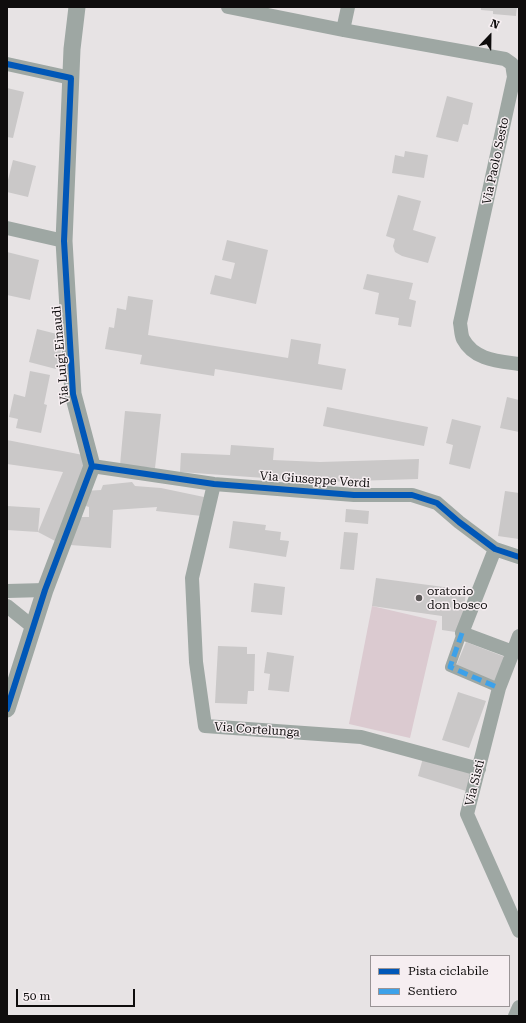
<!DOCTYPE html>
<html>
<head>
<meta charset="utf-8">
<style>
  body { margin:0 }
  #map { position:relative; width:526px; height:1023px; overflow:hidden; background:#e7e3e4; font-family:"Roboto Serif",serif }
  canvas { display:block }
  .frame { position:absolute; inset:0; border:8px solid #0f0d0d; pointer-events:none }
  .legend { position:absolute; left:370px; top:955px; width:140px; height:52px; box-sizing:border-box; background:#f6eef1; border:1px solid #9a9496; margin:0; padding:5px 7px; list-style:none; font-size:12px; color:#0f0d0d }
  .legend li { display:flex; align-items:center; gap:8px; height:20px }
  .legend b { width:20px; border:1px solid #9a9496 }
  .north { position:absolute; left:470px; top:16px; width:40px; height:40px; -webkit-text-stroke:3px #f6eef1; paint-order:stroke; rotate:22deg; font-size:11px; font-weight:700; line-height:16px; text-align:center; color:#0f0d0d }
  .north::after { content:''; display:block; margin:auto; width:14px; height:18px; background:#0f0d0d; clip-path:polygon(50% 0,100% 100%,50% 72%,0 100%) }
  .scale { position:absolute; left:16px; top:989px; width:119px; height:18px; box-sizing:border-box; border:2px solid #0f0d0d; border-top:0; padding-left:5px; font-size:12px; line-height:14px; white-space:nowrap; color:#0f0d0d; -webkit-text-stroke:3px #f6eef1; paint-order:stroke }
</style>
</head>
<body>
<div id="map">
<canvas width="526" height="1023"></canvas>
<div class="frame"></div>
<ul class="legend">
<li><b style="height:5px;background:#0057b8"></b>Pista ciclabile</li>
<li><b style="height:5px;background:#3da1e9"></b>Sentiero</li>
</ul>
<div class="north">N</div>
<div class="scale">50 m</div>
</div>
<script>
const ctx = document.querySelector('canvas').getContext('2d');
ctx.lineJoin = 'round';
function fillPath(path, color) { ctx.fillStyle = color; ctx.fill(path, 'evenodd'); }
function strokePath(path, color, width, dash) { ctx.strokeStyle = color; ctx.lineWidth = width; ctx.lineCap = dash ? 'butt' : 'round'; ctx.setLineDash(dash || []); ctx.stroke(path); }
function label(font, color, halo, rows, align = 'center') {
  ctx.font = font + ' "Roboto Serif",serif'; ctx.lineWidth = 3; ctx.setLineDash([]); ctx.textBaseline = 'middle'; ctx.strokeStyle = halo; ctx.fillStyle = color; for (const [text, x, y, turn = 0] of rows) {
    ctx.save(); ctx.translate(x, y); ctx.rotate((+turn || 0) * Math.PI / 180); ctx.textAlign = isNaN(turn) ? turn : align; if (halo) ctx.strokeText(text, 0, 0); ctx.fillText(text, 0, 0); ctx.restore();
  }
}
fillPath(new Path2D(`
  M 372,606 L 437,621 L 410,738 L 349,724 Z`), '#dbcad0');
fillPath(new Path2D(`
  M 481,7 L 517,7 L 516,16 L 493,14 L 493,11 L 481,10 Z
  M 7,88 L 24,92 L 13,138 L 7,137 Z
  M 447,96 L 473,103 L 468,125 L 463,124 L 458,142 L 436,137 Z
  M 405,151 L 428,155 L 424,178 L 392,173 L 395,155 L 404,157 Z
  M 13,160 L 36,166 L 28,197 L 7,192 L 7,184 Z
  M 398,195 L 421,201 L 413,230 L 436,237 L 428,263 L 402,256 L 395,252 L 393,246 L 395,239 L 386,236 Z
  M 227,240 L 268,250 L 256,304 L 210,294 L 215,275 L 231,279 L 235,263 L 222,260 Z
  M 7,252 L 39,260 L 30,300 L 7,295 Z
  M 367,274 L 413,283 L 409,299 L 416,301 L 411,327 L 398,325 L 399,318 L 375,314 L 379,293 L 363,289 Z
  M 128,296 L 153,300 L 148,335 L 288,358 L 291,339 L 321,344 L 318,364 L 346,369 L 342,390 L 215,369 L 214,376 L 140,364 L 142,355 L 105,349 L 109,327 L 114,328 L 117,308 L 126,310 Z
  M 37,329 L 65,336 L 56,369 L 29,362 Z
  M 30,371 L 50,375 L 44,404 L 47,405 L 41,433 L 16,428 L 18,419 L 9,417 L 14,394 L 25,397 Z
  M 507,397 L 519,400 L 519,432 L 500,428 Z
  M 327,407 L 428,427 L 424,446 L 323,426 Z
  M 125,411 L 161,414 L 155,468 L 120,465 Z
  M 452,419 L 481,426 L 470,469 L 449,464 L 453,445 L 446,443 Z
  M 7,440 L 83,455 L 84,472 L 57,542 L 38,532 L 63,472 L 7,464 Z
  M 231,445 L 274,448 L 273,460 L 320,462 L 419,459 L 418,479 L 321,482 L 180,472 L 181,453 L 230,455 Z
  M 132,482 L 135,486 L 161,488 L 204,497 L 202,516 L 156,511 L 157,507 L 113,510 L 111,548 L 70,545 L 75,517 L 89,517 L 89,507 L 80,504 L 84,491 L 101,490 L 103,485 Z
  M 505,491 L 519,493 L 519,539 L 498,536 Z
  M 7,506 L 40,508 L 38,532 L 7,530 Z
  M 346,509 L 369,511 L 368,524 L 345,522 Z
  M 233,521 L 266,525 L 265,530 L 281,532 L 280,540 L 289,541 L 286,557 L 229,548 Z
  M 344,532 L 358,533 L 354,570 L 340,569 Z
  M 376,578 L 466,590 L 462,633 L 442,630 L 442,616 L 372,606 Z
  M 254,583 L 285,587 L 282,615 L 251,612 Z
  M 466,642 L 505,657 L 496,682 L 456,666 Z
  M 218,646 L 247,647 L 247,654 L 255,654 L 254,691 L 248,691 L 247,704 L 215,703 Z
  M 267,652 L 294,656 L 289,692 L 268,690 L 270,674 L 264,673 Z
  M 458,692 L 486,701 L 469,748 L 442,740 Z
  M 423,758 L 472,772 L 466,791 L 418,776 Z`), '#cac8c8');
strokePath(new Path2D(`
  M 462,633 L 450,667 L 499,688`), '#9ea7a3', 10);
strokePath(new Path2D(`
  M 228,7 L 343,30 L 505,59 L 512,64 L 514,77 L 460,323 C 461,328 461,335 463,339 C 474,360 498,361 519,364
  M 343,30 L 348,7
  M 7,64 L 71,78
  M 7,228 L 64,241
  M 92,466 L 214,484 L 354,495 L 412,495 L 437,503 L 459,522 L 495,549 L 519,557
  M 214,484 L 192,578 L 196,662 L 205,726 L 361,737 L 479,769
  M 495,549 L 462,633 L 513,652 L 519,636
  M 7,591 L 45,590
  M 7,606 L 33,627
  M 513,652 L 499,688 L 467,814 L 519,931
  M 515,1016 L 519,1007`), '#9ea7a3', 14);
strokePath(new Path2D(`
  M 7,709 L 45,590 L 92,466 L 73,394 L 64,241 L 72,49 L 77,7`), '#9ea7a3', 17);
strokePath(new Path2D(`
  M 462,633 L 450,667 L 499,688`), '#3da1e9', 5, [10, 5]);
strokePath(new Path2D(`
  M 7,64 L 71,78 L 64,241 L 73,394 L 92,466 L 45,590 L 7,709
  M 92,466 L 214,484 L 354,495 L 412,495 L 437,503 L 459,522 L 495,549 L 519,557`), '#0057b8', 6);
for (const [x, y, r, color] of [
  [419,598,4,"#5b5858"]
]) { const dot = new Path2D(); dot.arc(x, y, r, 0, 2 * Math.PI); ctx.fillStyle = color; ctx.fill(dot); strokePath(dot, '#f6eef1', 1.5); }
label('12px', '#0f0d0d', '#f6eef1', [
  ["Via Paolo Sesto",496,161,-78],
  ["Via Luigi Einaudi",61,355,-95],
  ["Via Giuseppe Verdi",315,480,4],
  ["Via Cortelunga",257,730,4],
  ["Via Sisti",475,783,-76]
]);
label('12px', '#0f0d0d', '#f6eef1', [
  ["oratorio",427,591],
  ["don bosco",427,605]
], 'left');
</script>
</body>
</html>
